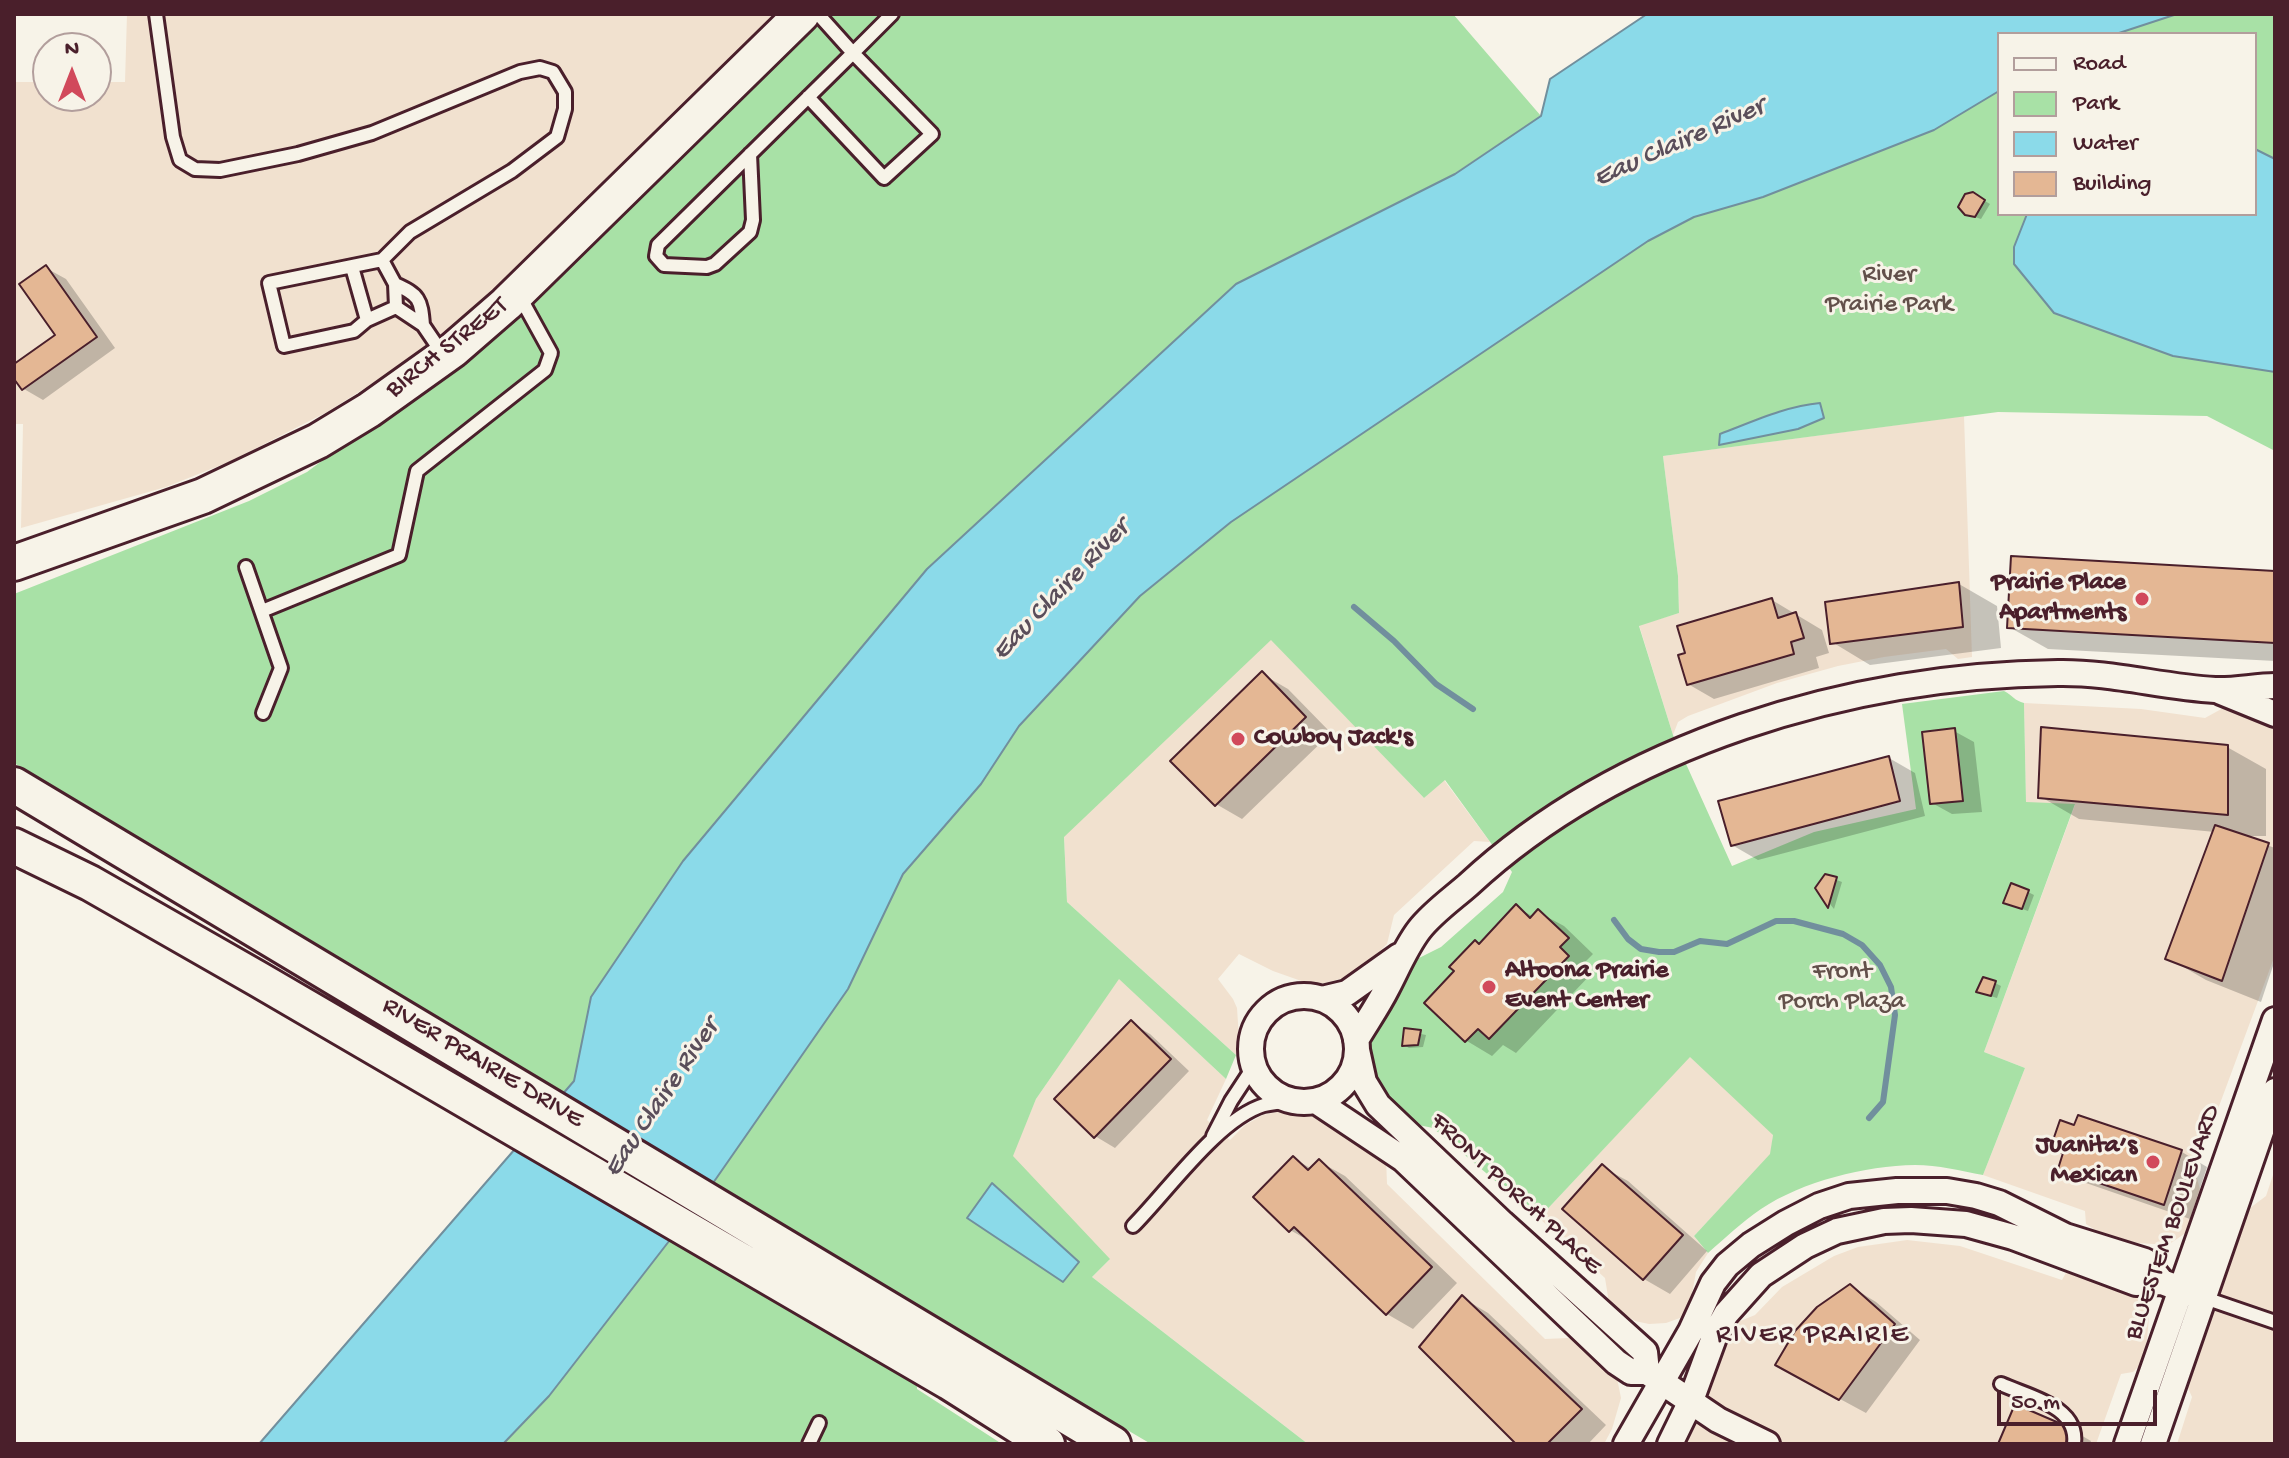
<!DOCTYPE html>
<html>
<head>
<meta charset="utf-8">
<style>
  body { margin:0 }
  #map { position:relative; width:2289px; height:1458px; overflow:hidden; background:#f7f3e8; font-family:"Gochi Hand",sans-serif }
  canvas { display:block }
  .frame { position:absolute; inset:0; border:16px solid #4a1f2b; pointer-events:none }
  .legend { position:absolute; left:1997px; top:32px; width:260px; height:184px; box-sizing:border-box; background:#f7f3e8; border:2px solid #b29e9c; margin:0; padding:10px 14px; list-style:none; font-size:24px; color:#4a1f2b }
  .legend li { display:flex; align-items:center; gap:16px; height:40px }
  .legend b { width:40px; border:2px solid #b29e9c }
  .north { position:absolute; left:32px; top:32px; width:80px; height:80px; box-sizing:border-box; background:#f7f3e8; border:2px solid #b29e9c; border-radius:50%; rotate:0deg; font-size:22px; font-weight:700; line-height:32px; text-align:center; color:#4a1f2b }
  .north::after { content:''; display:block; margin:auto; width:28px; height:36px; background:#d1495b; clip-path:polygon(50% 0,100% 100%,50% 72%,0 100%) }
  .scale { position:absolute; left:1997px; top:1390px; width:160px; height:36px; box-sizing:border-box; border:4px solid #4a1f2b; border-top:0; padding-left:10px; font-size:24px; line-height:28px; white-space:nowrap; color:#4a1f2b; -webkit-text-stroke:6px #f7f3e8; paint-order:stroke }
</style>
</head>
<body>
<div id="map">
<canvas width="2289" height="1458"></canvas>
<div class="frame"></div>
<ul class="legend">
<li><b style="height:10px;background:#f7f3e8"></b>Road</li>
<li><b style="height:22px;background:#a8e1a6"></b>Park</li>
<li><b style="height:22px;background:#8bdae9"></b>Water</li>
<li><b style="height:22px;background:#e4b794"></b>Building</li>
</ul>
<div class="north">N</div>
<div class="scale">50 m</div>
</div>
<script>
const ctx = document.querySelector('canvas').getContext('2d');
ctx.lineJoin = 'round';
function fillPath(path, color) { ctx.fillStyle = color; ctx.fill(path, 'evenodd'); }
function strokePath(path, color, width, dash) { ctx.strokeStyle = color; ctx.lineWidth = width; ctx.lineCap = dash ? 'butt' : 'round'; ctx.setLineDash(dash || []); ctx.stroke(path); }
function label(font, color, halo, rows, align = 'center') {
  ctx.font = font + ' "Gochi Hand",sans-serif'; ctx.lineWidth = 6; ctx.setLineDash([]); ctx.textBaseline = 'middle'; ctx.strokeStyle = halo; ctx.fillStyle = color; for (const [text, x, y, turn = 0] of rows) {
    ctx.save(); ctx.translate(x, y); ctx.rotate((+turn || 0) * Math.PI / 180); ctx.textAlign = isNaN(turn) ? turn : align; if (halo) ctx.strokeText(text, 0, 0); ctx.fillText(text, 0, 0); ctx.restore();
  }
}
fillPath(new Path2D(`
  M 127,14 L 785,14 L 469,318 L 397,368 L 327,412 L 231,461 L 166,487 L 21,528 L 23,424 L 14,424 L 14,82 L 48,82 L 48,96 L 96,96 L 96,82 L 125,82 Z
  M 1964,416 L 1972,657 L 1958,659 L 1946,649 L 1884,657 L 1838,666 L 1777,683 L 1688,716 L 1678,722 L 1673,735 L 1639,625 L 1679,613 L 1678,576 L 1663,456 Z
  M 1271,639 L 1424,798 L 1444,780 L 1490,842 L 1474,841 L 1394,915 L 1387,944 L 1364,967 L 1343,978 L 1325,983 L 1307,983 L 1273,971 L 1239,954 L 1218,979 L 1233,999 L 1237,1008 L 1239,1038 L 1236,1055 L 1067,902 L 1064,836 Z
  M 2024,703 L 2141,709 L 2205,718 L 2225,707 L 2236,709 L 2275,723 L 2275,955 L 2195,1171 L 2203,1200 L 2190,1230 L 2168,1245 L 2138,1243 L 2103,1235 L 2086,1224 L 2085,1211 L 1983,1175 L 2025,1068 L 1984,1052 L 2075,805 L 2026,803 Z
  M 1119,978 L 1226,1079 L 1207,1120 L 1230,1140 L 1245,1125 L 1263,1115 L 1282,1111 L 1312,1115 L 1331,1123 L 1386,1158 L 1387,1184 L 1545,1339 L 1568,1338 L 1577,1340 L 1616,1373 L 1621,1398 L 1612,1429 L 1604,1444 L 1308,1444 L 1092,1277 L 1109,1260 L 1012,1156 L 1036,1099 Z
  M 1690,1056 L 1773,1134 L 1771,1154 L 1694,1236 L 1708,1253 L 1696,1272 L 1690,1305 L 1680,1318 L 1666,1323 L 1649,1324 L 1635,1321 L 1619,1311 L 1609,1303 L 1605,1278 L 1539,1218 Z
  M 2275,1169 L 2275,1444 L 2177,1444 L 2192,1397 L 2184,1379 L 2242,1214 L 2266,1196 Z
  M 1907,1240 L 1960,1246 L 2062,1280 L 2067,1271 L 2075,1268 L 2136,1291 L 2145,1306 L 2149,1318 L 2145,1360 L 2133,1372 L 2121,1374 L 2096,1444 L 1684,1444 L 1733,1324 L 1755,1315 L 1782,1287 L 1834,1256 L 1858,1247 Z`), '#f1e1cf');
fillPath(new Path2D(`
  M 817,14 L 1453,14 L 1541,116 L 1454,174 L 1236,284 L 927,569 L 683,861 L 591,997 L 574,1081 L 557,1104 L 150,855 L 82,803 L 14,763 L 14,594 L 249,501 L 307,472 L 431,379 Z
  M 2177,14 L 2275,14 L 2275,451 L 2207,416 L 1998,412 L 1663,456 L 1678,576 L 1679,613 L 1639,626 L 1673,735 L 1732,866 L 1814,832 L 1916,809 L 1902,704 L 2004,691 C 2012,695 2015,701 2024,703 L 2026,802 L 2075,804 L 1984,1052 L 2025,1068 L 1983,1175 C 1961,1171 1938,1165 1915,1165 C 1865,1166 1803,1181 1761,1209 C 1742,1222 1725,1238 1708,1253 L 1694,1236 L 1770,1154 L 1773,1135 L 1690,1057 L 1539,1218 L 1433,1128 L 1409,1123 L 1374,1083 L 1369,1056 L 1371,1039 L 1397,980 L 1415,960 L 1441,947 L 1503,892 L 1512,872 L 1445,780 L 1424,798 L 1271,640 L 1064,837 L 1067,902 L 1236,1055 L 1226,1079 L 1119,979 L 1036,1099 L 1013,1156 L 1110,1259 L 1092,1277 L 1308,1444 L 1151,1444 L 914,1304 L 917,1389 L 1002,1444 L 503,1444 L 549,1396 L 704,1196 L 903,874 L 981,784 L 1019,726 L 1140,596 L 1231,522 L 1648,241 L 1694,217 L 1763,197 L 1934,130 L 1999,91 L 1999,214 L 2255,214 L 2255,34 L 2116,34 Z`), '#a8e1a6');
const water = new Path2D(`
  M 1647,14 L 2177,14 L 2116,34 L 1999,34 L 1999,91 L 1934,130 L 1763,197 L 1694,217 L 1648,241 L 1231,522 L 1140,596 L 1019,726 L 981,784 L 903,874 L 848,989 L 704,1196 L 549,1396 L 503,1444 L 259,1444 L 574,1081 L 591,997 L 683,861 L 927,569 L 1236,284 L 1455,174 L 1541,116 L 1550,79 Z
  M 2255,149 L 2275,159 L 2275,372 L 2173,356 L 2054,313 L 2014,264 L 2014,247 L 2027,214 L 2255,214 Z
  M 1820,403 L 1824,418 L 1798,429 L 1719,445 L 1720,434 C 1752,422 1786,406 1820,403 Z
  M 992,1183 L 1079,1262 L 1063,1282 L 967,1218 Z`);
fillPath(water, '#8bdae9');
strokePath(water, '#718f9d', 2);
fillPath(new Path2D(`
  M 1973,194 L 1990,204 L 1981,219 L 1966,214 Z
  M 46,268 L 66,279 L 115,348 L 43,400 L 24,389 L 14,375 L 14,366 L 57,335 Z
  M 2275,573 L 2275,661 L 2048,649 L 2009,627 Z
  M 1959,584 L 1997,606 L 2001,648 L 1870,665 L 1832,642 Z
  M 1772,600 L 1822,630 L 1829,653 L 1816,657 L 1819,668 L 1714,699 L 1688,684 Z
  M 1262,674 L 1288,689 L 1331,733 L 1242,819 L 1216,804 Z
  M 1954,731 L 1974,742 L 1982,812 L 1952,814 L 1932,803 Z
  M 2227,747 L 2266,769 L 2266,836 L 2241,836 L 2275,848 L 2275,960 L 2261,1002 L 2206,980 L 2168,958 L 2215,832 L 2079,819 L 2041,797 Z
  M 1889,758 L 1915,773 L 1925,816 L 1758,860 L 1732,845 Z
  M 1826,876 L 1842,882 L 1834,909 L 1817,888 Z
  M 2028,892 L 2034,895 L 2028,911 L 2011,905 Z
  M 1516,907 L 1534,917 L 1538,912 L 1564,926 L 1593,954 L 1584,963 L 1593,972 L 1516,1053 L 1503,1045 L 1492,1056 L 1467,1041 L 1427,1003 Z
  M 1995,983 L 2001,986 L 1997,998 L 1984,994 Z
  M 1131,1023 L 1150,1034 L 1189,1071 L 1115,1148 L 1095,1136 Z
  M 1406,1031 L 1426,1035 L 1423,1047 L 1409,1048 L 1404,1045 Z
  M 2079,1117 L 2182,1152 L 2207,1167 L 2190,1219 L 2086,1183 L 2060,1168 L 2064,1155 L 2053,1148 L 2075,1128 Z
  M 1293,1158 L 1312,1169 L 1320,1162 L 1345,1176 L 1457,1283 L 1413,1329 L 1387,1314 L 1315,1244 L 1290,1230 Z
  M 1602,1167 L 1628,1181 L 1707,1251 L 1670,1294 L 1644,1279 Z
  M 1850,1286 L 1876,1302 L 1920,1340 L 1866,1413 L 1803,1379 Z
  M 1463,1298 L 1488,1313 L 1606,1425 L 1588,1444 L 1519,1444 Z
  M 2072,1430 L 2091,1441 L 2090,1444 L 2003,1444 Z`), '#0003');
strokePath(new Path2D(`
  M 1354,607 L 1394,641 L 1436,684 L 1473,709
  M 1614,920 L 1628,939 L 1641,949 L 1659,952 L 1674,952 L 1700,941 L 1727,944 L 1776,921 L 1794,921 L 1843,934 L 1862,945 L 1880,965 L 1891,987 L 1895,1015 L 1883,1102 L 1869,1118`), '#718f9d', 6);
const building = new Path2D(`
  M 1973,192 L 1985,200 L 1975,217 L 1965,215 L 1958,207 L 1965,194 Z
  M 46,265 L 97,337 L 22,390 L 14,379 L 14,364 L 55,335 L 19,284 Z
  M 2011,556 L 2275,571 L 2275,643 L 2007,628 Z
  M 1959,582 L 1963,627 L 1830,644 L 1825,602 Z
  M 1772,598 L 1778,618 L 1796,612 L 1804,638 L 1791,642 L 1794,654 L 1687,685 L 1678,655 L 1685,653 L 1677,626 Z
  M 1262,671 L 1306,717 L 1215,806 L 1170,761 Z
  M 2041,727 L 2228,745 L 2228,815 L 2038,798 Z
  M 1955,728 L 1963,801 L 1930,804 L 1922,732 Z
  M 1889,756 L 1900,801 L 1731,846 L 1718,801 Z
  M 2215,825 L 2269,843 L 2222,981 L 2165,959 Z
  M 1825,874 L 1837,877 L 1828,908 L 1815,888 Z
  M 2011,883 L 2029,890 L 2022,909 L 2003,903 Z
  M 1516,904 L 1530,918 L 1538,909 L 1569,938 L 1560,947 L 1569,956 L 1489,1039 L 1478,1029 L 1465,1042 L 1424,1003 L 1454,971 L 1449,967 L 1475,940 L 1479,944 Z
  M 1983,977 L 1996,981 L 1991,996 L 1976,992 Z
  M 1131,1020 L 1171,1059 L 1094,1138 L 1054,1099 Z
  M 1404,1028 L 1421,1030 L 1418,1045 L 1402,1046 Z
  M 2078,1115 L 2182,1150 L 2164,1205 L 2058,1169 L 2063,1153 L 2050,1149 L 2060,1120 L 2074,1125 Z
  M 1293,1156 L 1308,1170 L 1319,1159 L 1432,1267 L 1386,1315 L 1294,1227 L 1289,1232 L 1253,1197 Z
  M 1602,1164 L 1683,1235 L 1643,1280 L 1562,1209 Z
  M 1850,1284 L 1895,1324 L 1839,1400 L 1775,1365 L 1795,1331 L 1817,1307 Z
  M 1462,1295 L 1582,1409 L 1547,1444 L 1516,1444 L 1419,1347 Z
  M 2015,1404 L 2073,1429 L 2066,1444 L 1998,1444 Z`);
fillPath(building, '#e4b794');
strokePath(building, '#4a1f2b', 2);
const lane = new Path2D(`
  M 156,14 L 173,137 L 180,160 L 195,169 L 220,170 L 298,154 L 372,133 L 520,72 L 540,68 L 553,72 L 565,92 L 565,109 L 557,137 L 512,171 L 410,232 L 382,260 L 269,283 L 284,346 L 354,331 L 367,320 L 396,307
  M 808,97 L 884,178 L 932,134 L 853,53 L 892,14
  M 750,154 L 753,220 L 750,232 L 715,264 L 707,267 L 664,265 L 656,256 L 658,245 L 853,53 L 818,14
  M 382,260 L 395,284 L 396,307 L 423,325 L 442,353
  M 352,267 L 367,320
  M 395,284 C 419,295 421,299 423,325
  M 246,567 L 281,668 L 263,713
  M 262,611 L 399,555 L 417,471 L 545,370 L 551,353 L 519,295
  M 1213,1136 L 1231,1101 L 1254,1066
  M 1133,1226 C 1167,1192 1218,1119 1264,1105 C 1274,1103 1285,1102 1295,1101
  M 2205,1298 L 2275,1322
  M 2001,1384 C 2029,1397 2079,1406 2074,1444
  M 809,1444 L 819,1423`);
const street = new Path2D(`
  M 2221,692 L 2275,714
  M1251 1049a53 53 0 1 1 106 0a53 53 0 1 1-106 0Z
  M 1322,999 L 1347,993 L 1399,956
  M 1356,1040 C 1366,1023 1378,1006 1387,988 C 1397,969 1406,947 1419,930 C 1432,913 1452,899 1468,885 C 1621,743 1852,675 2058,673 C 2111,672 2162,687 2215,690 C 2235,691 2255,686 2275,686
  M 1357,1050 L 1364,1082 L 1378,1105 L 1502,1223 L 1645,1352 L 1647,1372
  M 1316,1101 L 1403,1159 L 1616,1362 L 1631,1372 L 1647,1372 L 1718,1420 L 1767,1444
  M 1626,1444 L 1691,1331 L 1713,1283 L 1727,1265 L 1751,1245 L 1786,1223 L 1819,1206 L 1849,1196 L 1897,1191 L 1947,1191 L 1976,1196 L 1999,1203 L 2065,1236 L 2145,1261 L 2162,1282
  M 1670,1444 L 1690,1403 L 1716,1332 L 1726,1314 L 1761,1275 L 1805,1246 L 1837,1231 L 1884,1221 L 1911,1220 L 1966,1224 L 2013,1237 L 2136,1283 L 2162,1282 L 2205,1298
  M 2127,1444 L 2275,1020
  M 2153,1444 L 2275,1091`);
const secondary = new Path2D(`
  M 14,563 L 203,496 L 318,441 L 369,410 L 453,350 L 506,304 L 802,14
  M 14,785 L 1113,1444
  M 14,846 L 90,883 L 258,979 L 949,1382 L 1047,1444`);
strokePath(lane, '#4a1f2b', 18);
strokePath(street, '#4a1f2b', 30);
strokePath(secondary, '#4a1f2b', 40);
strokePath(lane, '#f7f3e8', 12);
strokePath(street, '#f7f3e8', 24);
strokePath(secondary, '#f7f3e8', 34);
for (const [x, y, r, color] of [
  [2142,599,8,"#d1495b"],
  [1238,739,8,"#d1495b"],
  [1489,987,8,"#d1495b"],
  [2153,1162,8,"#d1495b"]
]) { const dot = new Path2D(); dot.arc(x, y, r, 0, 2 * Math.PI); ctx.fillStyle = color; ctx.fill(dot); strokePath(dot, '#f7f3e8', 3); }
label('26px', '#62504a', '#f7f3e8', [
  ["River",1889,276],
  ["Prairie Park",1889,306],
  ["Front",1842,973],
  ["Porch Plaza",1842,1003]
]);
label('26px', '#4a1f2b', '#f7f3e8', [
  ["BIRCH STREET",448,349,-38],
  ["RIVER PRAIRIE DRIVE",482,1064,31],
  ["FRONT PORCH PLACE",1515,1195,43],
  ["BLUESTEM BOULEVARD",2174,1223,-71]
]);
label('bold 26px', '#4a1f2b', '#f7f3e8', [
  ["Prairie Place",2126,584],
  ["Apartments",2126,614],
  ["Cowboy Jack's",1254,739,"left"],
  ["Altoona Prairie",1505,972,"left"],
  ["Event Center",1505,1002,"left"],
  ["Juanita’s",2137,1147],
  ["Mexican",2137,1177]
], 'right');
label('italic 28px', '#5a4e5a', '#f7f3e8', [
  ["Eau Claire River",1680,144,-24],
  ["Eau Claire River",1062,591,-46],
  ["Eau Claire River",663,1099,-56]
]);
ctx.letterSpacing = '2px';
label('28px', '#4a1f2b', '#f7f3e8', [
  ["RIVER PRAIRIE",1813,1337]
]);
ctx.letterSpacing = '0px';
</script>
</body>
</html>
